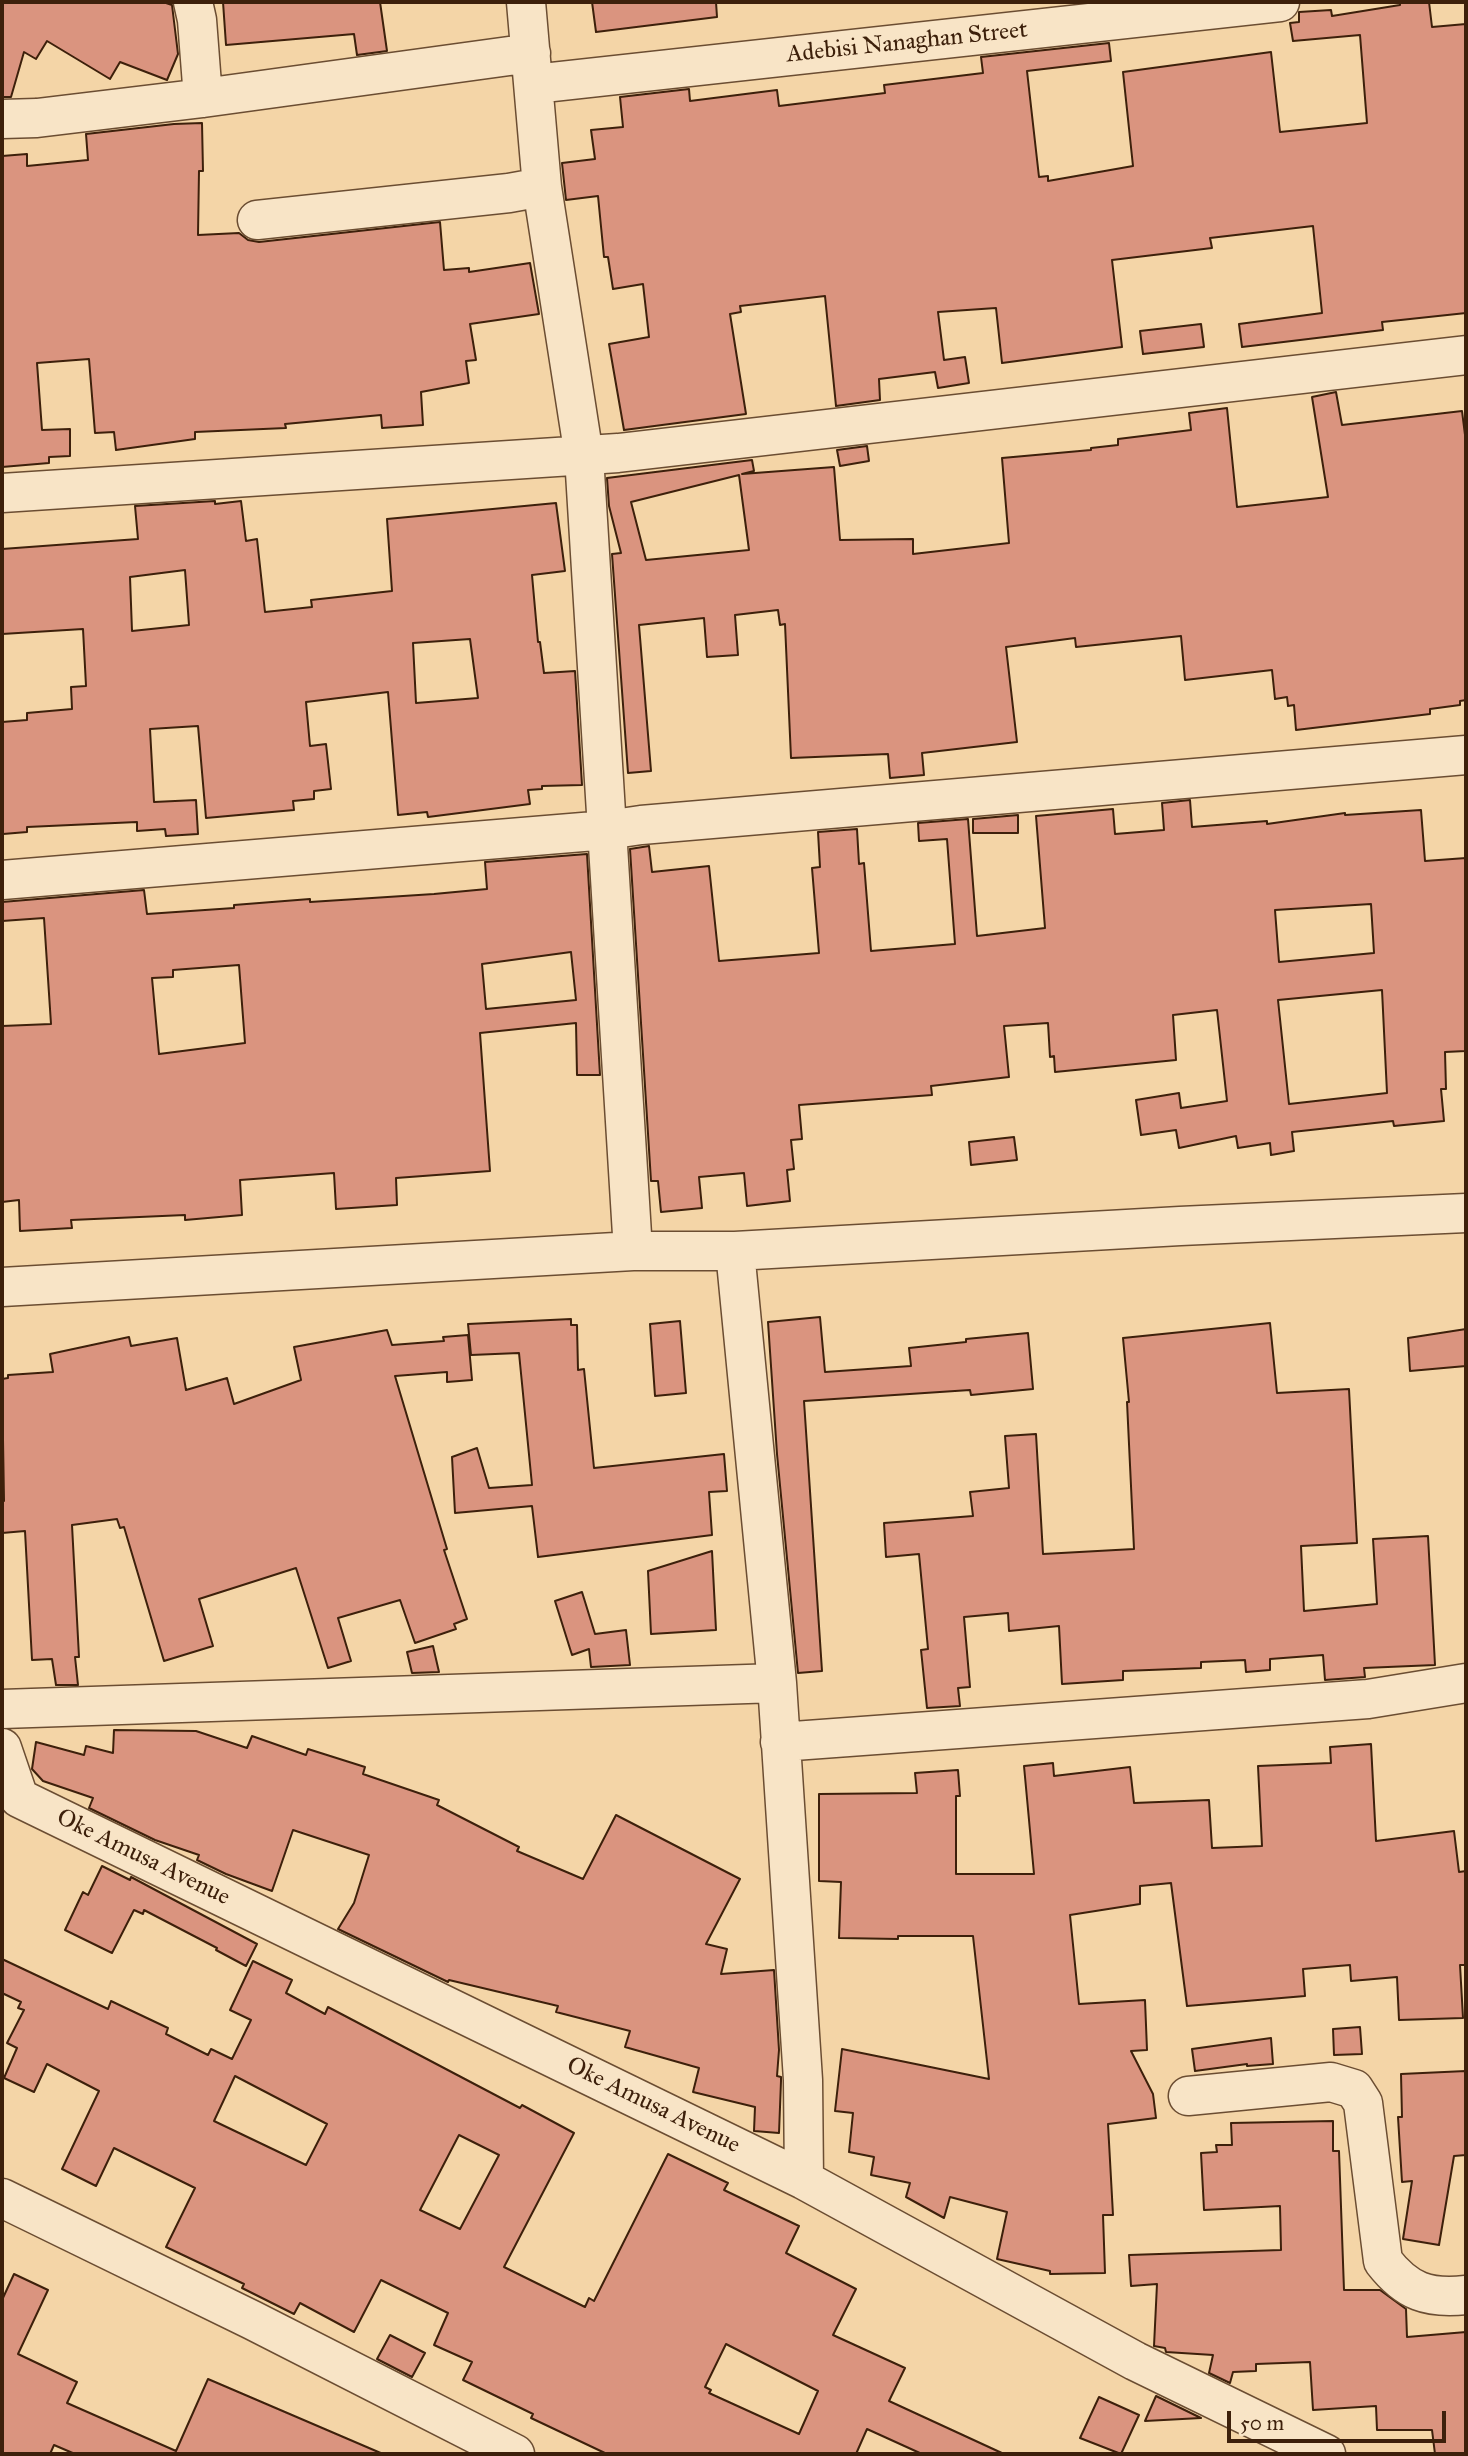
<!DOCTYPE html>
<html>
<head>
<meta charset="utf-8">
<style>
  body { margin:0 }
  #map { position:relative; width:1468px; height:2456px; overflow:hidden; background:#f4d5a7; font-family:"IM FELL Great Primer",serif }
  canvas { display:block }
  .frame { position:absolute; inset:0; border:4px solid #3d200b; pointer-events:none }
  .scale { position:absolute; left:1227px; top:2411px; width:219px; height:32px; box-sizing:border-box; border:4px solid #3d200b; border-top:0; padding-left:9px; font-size:21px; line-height:24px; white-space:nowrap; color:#3d200b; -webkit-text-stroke:5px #f8e4c6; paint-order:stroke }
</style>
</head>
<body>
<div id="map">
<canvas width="1468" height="2456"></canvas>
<div class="frame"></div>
<div class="scale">50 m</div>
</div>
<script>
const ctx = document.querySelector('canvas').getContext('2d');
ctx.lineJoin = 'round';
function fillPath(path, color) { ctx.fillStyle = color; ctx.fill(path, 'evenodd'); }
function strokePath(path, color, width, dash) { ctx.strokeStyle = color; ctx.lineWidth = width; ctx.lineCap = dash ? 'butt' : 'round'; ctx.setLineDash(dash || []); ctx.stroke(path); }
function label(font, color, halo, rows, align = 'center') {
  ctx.font = font + ' "IM FELL Great Primer",serif'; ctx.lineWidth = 7; ctx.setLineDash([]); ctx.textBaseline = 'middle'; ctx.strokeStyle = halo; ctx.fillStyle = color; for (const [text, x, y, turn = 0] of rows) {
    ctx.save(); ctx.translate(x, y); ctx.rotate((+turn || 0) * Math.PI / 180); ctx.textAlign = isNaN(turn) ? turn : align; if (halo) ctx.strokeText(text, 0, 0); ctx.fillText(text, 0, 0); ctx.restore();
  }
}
const building = new Path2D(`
  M 2,2 L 163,2 L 172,5 L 178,54 L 167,80 L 120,62 L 110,79 L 47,41 L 36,59 L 24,52 L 11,97 L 2,97 Z
  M 223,2 L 380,2 L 387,51 L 357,55 L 354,34 L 226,45 Z
  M 592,2 L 716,2 L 717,17 L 596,32 Z
  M 1400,2 L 1429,2 L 1432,27 L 1466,24 L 1466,313 L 1382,322 L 1383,330 L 1242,347 L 1239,324 L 1322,313 L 1313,226 L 1210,238 L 1212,248 L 1112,260 L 1122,347 L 1002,363 L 996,308 L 938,312 L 944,360 L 965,357 L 969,383 L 938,388 L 935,372 L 879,379 L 880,400 L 836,406 L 825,296 L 740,306 L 741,312 L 730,314 L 746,414 L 624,430 L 609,344 L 649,337 L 643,284 L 613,289 L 608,257 L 604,257 L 598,196 L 566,200 L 562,163 L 595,159 L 591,130 L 623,127 L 620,97 L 689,89 L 690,101 L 777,90 L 779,106 L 885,93 L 884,85 L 983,73 L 981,57 L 1109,43 L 1111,61 L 1027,71 L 1039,177 L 1048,176 L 1048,181 L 1133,166 L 1123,72 L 1271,52 L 1280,132 L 1367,123 L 1360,35 L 1293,41 L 1290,23 L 1299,22 L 1299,12 L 1331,10 L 1332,16 L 1400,5 Z
  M 202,123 L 203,171 L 199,171 L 198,235 L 239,233 L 248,240 L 259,242 L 440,222 L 444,270 L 469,268 L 469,272 L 530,263 L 539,314 L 470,324 L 476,360 L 466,361 L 469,383 L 421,392 L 423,425 L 382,428 L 381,415 L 285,424 L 286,428 L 195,432 L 195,439 L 116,450 L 114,432 L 95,433 L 89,359 L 37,363 L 42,430 L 70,429 L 70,456 L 49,457 L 49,463 L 2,467 L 2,156 L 27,154 L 27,166 L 88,160 L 86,134 L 174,124 Z
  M 1201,324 L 1204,347 L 1143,354 L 1140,331 Z
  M 1336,392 L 1342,425 L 1462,411 L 1466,443 L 1466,700 L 1460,701 L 1460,705 L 1430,709 L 1430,714 L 1296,730 L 1294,705 L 1288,706 L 1287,697 L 1275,699 L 1272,670 L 1185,680 L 1181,636 L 1076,647 L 1075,638 L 1006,647 L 1017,742 L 922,753 L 924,775 L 890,778 L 888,754 L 791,758 L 785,624 L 780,625 L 778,610 L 735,615 L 738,655 L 707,657 L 704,618 L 639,625 L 651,771 L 628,773 L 612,554 L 621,553 L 609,506 L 607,478 L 752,460 L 754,471 L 742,474 L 834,467 L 840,540 L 913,539 L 913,554 L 1009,543 L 1002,458 L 1091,450 L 1091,448 L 1118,445 L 1118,439 L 1191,430 L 1189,413 L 1227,408 L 1237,507 L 1328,497 L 1312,397 ZM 739,475 L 749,550 L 646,560 L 631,502 Z
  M 867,446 L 869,461 L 840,466 L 837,450 Z
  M 215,501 L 215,504 L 241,501 L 246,541 L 257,539 L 265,612 L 312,607 L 311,600 L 392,591 L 387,519 L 556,503 L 565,571 L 532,575 L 538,642 L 540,642 L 544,673 L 575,671 L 582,785 L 542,786 L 542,789 L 528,790 L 530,804 L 428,817 L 427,812 L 398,815 L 388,692 L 306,702 L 310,746 L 326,744 L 331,789 L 314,791 L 314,799 L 293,801 L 294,810 L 206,818 L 198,726 L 150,729 L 154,802 L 196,800 L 198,834 L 166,836 L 165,829 L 137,831 L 137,822 L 27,827 L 27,832 L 3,834 L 2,722 L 27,720 L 27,713 L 72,709 L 71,687 L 86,686 L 83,629 L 2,634 L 2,549 L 138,539 L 135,506 ZM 185,570 L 189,625 L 132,631 L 130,577 ZM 470,639 L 478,698 L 416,703 L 413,643 Z
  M 1190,800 L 1192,827 L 1267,821 L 1267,824 L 1345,813 L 1345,815 L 1421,810 L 1425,861 L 1466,858 L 1466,1051 L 1445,1052 L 1446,1089 L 1441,1089 L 1444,1121 L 1394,1126 L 1393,1121 L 1292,1132 L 1294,1151 L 1271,1155 L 1270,1143 L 1238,1148 L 1236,1136 L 1179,1148 L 1176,1130 L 1141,1135 L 1136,1100 L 1179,1093 L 1181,1108 L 1227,1101 L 1217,1010 L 1173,1015 L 1176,1060 L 1055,1072 L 1054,1056 L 1050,1057 L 1048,1023 L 1004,1026 L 1009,1077 L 931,1086 L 932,1095 L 799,1105 L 802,1139 L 791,1140 L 794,1169 L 787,1170 L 790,1201 L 747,1206 L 744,1173 L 699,1177 L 702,1208 L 661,1212 L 658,1181 L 651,1181 L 630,849 L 649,846 L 652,872 L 709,866 L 719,961 L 819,953 L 812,868 L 820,867 L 818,832 L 857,829 L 859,864 L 864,863 L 871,951 L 955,944 L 947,839 L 919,841 L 918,823 L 968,819 L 977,936 L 1045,928 L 1036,816 L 1113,809 L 1115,834 L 1164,830 L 1162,803 ZM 1371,904 L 1374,953 L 1279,962 L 1275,910 ZM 1382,990 L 1387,1093 L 1289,1104 L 1278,1000 Z
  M 1018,815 L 1018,833 L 973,833 L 973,819 Z
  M 587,854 L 600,1075 L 577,1075 L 576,1023 L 480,1033 L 490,1171 L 396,1178 L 397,1205 L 336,1209 L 334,1173 L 240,1180 L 242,1215 L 185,1220 L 185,1215 L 71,1220 L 72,1228 L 20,1231 L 19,1200 L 2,1202 L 2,1026 L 51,1024 L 44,918 L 2,921 L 2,902 L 144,890 L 147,914 L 234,908 L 234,905 L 310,899 L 310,902 L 434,894 L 487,889 L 485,862 ZM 571,952 L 576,1000 L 486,1009 L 482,964 ZM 239,965 L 245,1043 L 159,1054 L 152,978 L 173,977 L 173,970 Z
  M 1014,1137 L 1017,1160 L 971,1165 L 969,1142 Z
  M 820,1317 L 825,1372 L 911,1366 L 909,1348 L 966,1342 L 966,1339 L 1028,1333 L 1033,1389 L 971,1395 L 970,1390 L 804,1401 L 822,1671 L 798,1673 L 777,1454 L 768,1322 Z
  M 571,1319 L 571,1325 L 577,1325 L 578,1370 L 584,1369 L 594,1468 L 724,1454 L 727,1491 L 709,1492 L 712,1535 L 538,1557 L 532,1506 L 455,1513 L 452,1457 L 477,1448 L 489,1488 L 532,1485 L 519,1353 L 471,1355 L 468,1324 Z
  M 680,1321 L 686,1393 L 655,1396 L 650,1324 Z
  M 1270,1323 L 1277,1393 L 1349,1389 L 1357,1543 L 1301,1546 L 1304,1611 L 1377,1604 L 1373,1539 L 1428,1536 L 1435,1665 L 1364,1668 L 1365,1677 L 1325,1680 L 1323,1655 L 1270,1659 L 1270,1670 L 1246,1672 L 1245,1660 L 1201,1662 L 1201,1668 L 1123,1671 L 1123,1680 L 1062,1684 L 1059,1626 L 1009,1631 L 1008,1613 L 964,1617 L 970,1687 L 958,1688 L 960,1706 L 927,1708 L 921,1650 L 928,1649 L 919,1554 L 886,1557 L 884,1523 L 973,1516 L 970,1492 L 1009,1488 L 1005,1436 L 1036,1434 L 1043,1554 L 1134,1549 L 1127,1402 L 1129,1402 L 1123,1338 Z
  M 1466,1329 L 1466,1366 L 1410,1371 L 1408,1338 Z
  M 387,1330 L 392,1345 L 444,1341 L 443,1337 L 468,1335 L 472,1380 L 447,1382 L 447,1372 L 395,1376 L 447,1549 L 444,1550 L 467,1619 L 454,1624 L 456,1629 L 415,1643 L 400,1600 L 338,1618 L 351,1661 L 328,1668 L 296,1568 L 199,1599 L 213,1646 L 164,1661 L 124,1527 L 120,1528 L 117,1519 L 72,1525 L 79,1657 L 75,1657 L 78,1685 L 56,1685 L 52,1659 L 32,1660 L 25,1531 L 2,1533 L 2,1501 L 4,1501 L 2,1379 L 8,1378 L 8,1375 L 53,1372 L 50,1354 L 129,1337 L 131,1346 L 177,1338 L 186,1390 L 227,1378 L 234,1404 L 301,1380 L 294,1347 Z
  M 712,1551 L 716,1630 L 651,1634 L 648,1571 Z
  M 582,1592 L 595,1634 L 626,1630 L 630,1665 L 591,1667 L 589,1649 L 572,1655 L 555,1601 Z
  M 433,1646 L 439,1672 L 412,1673 L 407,1652 Z
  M 114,1730 L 196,1731 L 247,1748 L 252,1736 L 306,1755 L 308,1749 L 365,1767 L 363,1774 L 439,1800 L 437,1805 L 519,1847 L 517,1851 L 583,1879 L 616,1815 L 740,1879 L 706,1944 L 727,1949 L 721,1974 L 774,1970 L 779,2050 L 777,2076 L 781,2077 L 781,2081 L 779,2133 L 754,2131 L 755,2107 L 693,2092 L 699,2068 L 625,2047 L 630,2031 L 556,2012 L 558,2006 L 449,1980 L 448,1982 L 338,1929 L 354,1903 L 369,1855 L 293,1830 L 272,1891 L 226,1874 L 197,1860 L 199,1855 L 155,1840 L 89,1808 L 93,1798 L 43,1781 L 32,1769 L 36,1742 L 84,1755 L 86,1746 L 113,1753 Z
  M 1371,1744 L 1376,1841 L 1454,1831 L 1459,1872 L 1466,1871 L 1466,1965 L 1460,1965 L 1463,2018 L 1399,2020 L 1397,1977 L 1351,1981 L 1350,1965 L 1303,1969 L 1305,1996 L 1187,2006 L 1171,1883 L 1140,1886 L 1140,1904 L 1070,1915 L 1079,2004 L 1145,2000 L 1147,2050 L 1131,2051 L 1153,2094 L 1156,2118 L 1108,2124 L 1113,2215 L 1103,2215 L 1105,2273 L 1050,2274 L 1050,2271 L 997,2259 L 1007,2212 L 950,2197 L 944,2218 L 906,2197 L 910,2183 L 871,2175 L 874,2157 L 849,2152 L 853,2113 L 835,2111 L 842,2049 L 989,2079 L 973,1936 L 898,1936 L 898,1939 L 839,1938 L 841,1882 L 819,1881 L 819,1794 L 917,1793 L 915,1773 L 958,1770 L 960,1796 L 956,1796 L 956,1874 L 1034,1874 L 1024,1766 L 1053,1763 L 1054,1776 L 1130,1767 L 1134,1803 L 1209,1800 L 1212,1848 L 1262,1846 L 1258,1766 L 1331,1763 L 1330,1747 Z
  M 102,1866 L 130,1880 L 131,1877 L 257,1944 L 246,1966 L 216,1950 L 217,1948 L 144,1910 L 143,1914 L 134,1910 L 112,1953 L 65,1930 L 83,1892 L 88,1895 Z
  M 2,1959 L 108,2009 L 111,2001 L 168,2028 L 166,2034 L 208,2055 L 211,2049 L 232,2059 L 251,2020 L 230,2010 L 253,1961 L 292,1980 L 286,1993 L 325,2014 L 328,2007 L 520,2108 L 522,2105 L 574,2133 L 504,2267 L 585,2307 L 589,2298 L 594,2301 L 668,2154 L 728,2183 L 724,2190 L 799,2226 L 786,2253 L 856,2289 L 833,2335 L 905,2368 L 889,2401 L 1004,2454 L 922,2454 L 867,2429 L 856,2454 L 607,2454 L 531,2418 L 533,2414 L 463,2380 L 472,2362 L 434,2345 L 448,2313 L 381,2280 L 354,2332 L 300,2303 L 294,2314 L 242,2288 L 244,2284 L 166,2247 L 195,2188 L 114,2148 L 96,2186 L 62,2169 L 99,2091 L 47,2064 L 34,2092 L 4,2078 L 17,2048 L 7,2043 L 24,2010 L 18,2008 L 21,2002 L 2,1993 ZM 235,2076 L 327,2124 L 306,2165 L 214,2121 ZM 459,2135 L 499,2155 L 460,2229 L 420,2210 ZM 726,2344 L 818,2391 L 799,2434 L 709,2393 L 711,2390 L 705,2387 Z
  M 1360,2027 L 1362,2054 L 1334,2055 L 1333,2029 Z
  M 1271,2038 L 1273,2064 L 1247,2066 L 1247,2064 L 1195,2071 L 1192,2049 Z
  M 1466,2071 L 1466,2155 L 1454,2156 L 1439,2245 L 1403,2239 L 1412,2181 L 1402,2182 L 1398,2117 L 1402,2117 L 1401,2074 Z
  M 1333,2121 L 1333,2151 L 1339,2151 L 1344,2290 L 1380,2290 L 1406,2309 L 1407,2337 L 1466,2332 L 1466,2454 L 1435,2454 L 1432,2430 L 1377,2430 L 1376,2406 L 1313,2410 L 1310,2362 L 1256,2364 L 1256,2371 L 1233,2372 L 1230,2383 L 1209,2373 L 1213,2355 L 1166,2352 L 1165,2348 L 1154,2346 L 1157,2284 L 1131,2286 L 1129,2255 L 1281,2250 L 1280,2206 L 1204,2210 L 1201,2153 L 1217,2152 L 1216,2145 L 1232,2145 L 1231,2123 Z
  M 14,2274 L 48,2290 L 18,2354 L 77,2382 L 67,2403 L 176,2451 L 208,2379 L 383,2454 L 75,2454 L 54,2445 L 50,2454 L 2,2454 L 2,2300 Z
  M 390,2335 L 425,2353 L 412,2377 L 377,2359 Z
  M 1156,2396 L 1201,2418 L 1145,2421 Z
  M 1099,2397 L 1139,2415 L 1121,2454 L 1080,2438 Z`);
fillPath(building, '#da947f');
strokePath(building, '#3d200b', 2);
const minor = new Path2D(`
  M 193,2 L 197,20 L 203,98
  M 526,2 L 542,187 L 584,456 L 633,1251
  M 534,84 L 1280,2
  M 2,119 L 37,118 L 203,98 L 531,53
  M 257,220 L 509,193 L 542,187
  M 2,493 L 618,453 L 1466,355
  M 2,880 L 607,830 L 641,825 L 1466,755
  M 735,1251 L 777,1683 L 803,2080 L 804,2180
  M 2,1287 L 633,1251 L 735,1251 L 1180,1226 L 1466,1213
  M 2,1709 L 777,1683
  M 780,1742 L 1368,1699 L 1466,1683
  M 2,1748 L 19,1798 L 804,2180 L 1135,2361 L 1326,2454
  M 1188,2096 L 1331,2082 L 1354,2089 L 1363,2103 L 1383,2261 C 1407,2292 1428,2299 1466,2295
  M 2,2198 L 252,2320 L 515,2454`);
strokePath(minor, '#6b4d32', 41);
strokePath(minor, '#f8e4c6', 38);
label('24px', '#3d200b', '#f8e4c6', [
  ["Adebisi Nanaghan Street",907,43,-6],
  ["Oke Amusa Avenue",143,1858,26],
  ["Oke Amusa Avenue",653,2106,26]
]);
</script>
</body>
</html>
